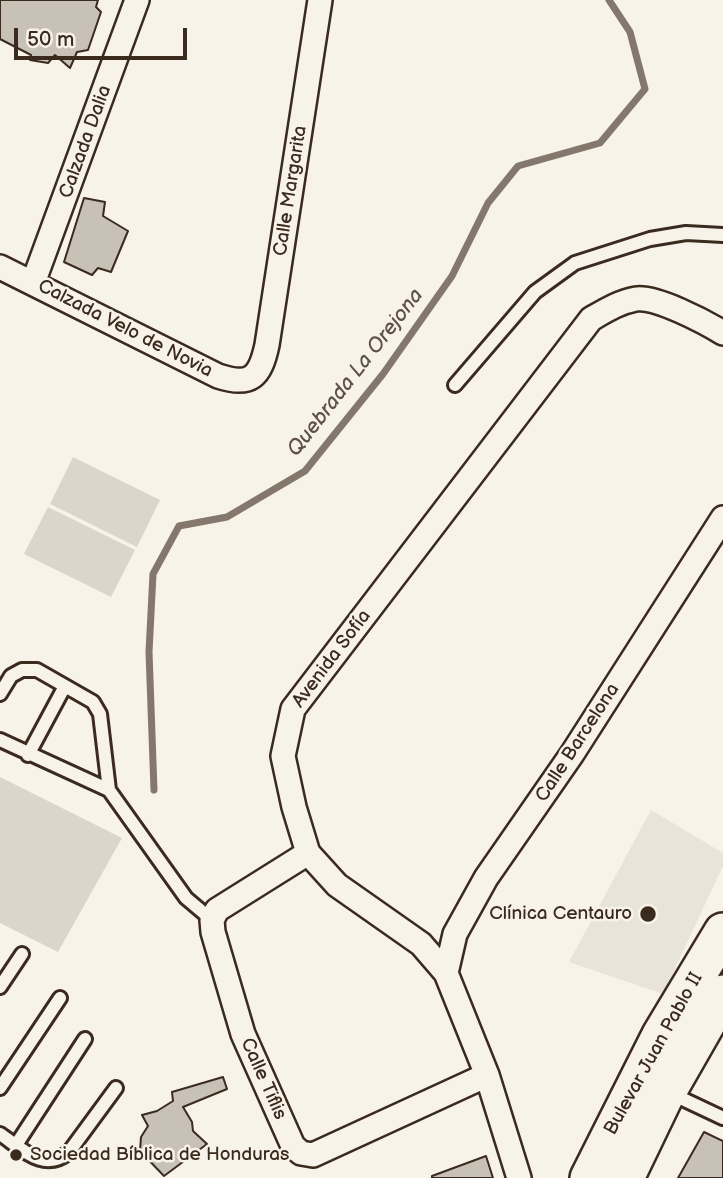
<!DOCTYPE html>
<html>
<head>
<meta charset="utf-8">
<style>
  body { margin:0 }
  #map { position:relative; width:723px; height:1178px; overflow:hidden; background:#f7f3e8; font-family:"Balsamiq Sans",sans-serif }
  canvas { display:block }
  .scale { position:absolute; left:14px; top:28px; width:173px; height:32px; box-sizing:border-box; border:4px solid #3b2a1e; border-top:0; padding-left:9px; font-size:21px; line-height:24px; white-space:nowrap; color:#3b2a1e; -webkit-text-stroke:5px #f7f3e8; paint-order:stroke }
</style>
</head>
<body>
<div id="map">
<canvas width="723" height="1178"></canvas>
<div class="scale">50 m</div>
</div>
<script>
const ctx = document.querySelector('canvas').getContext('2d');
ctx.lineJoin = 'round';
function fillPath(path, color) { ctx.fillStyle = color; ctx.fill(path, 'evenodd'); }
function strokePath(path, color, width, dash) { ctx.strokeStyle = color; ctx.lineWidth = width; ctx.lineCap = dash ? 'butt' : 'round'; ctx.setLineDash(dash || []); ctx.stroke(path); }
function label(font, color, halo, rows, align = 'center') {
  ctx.font = font + ' "Balsamiq Sans",sans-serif'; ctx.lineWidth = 5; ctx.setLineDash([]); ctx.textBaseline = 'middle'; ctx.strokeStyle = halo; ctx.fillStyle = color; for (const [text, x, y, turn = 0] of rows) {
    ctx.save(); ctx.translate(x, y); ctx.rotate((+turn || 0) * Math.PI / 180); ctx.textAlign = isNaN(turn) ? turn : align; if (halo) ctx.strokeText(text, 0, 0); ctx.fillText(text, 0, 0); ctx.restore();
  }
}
fillPath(new Path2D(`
  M 651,810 L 723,853 L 723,866 L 663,994 L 569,962 Z`), '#e9e4d9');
fillPath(new Path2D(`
  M 73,457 L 160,500 L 137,547 L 50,504 Z
  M 48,507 L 135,550 L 111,597 L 24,554 Z
  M 0,777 L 122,838 L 58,952 L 0,923 Z`), '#dbd6cb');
strokePath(new Path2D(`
  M 154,790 L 149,652 L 153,574 L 179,526 L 227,517 L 305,471 L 383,374 L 452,276 L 488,203 L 518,166 L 600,143 L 645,89 L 630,32 L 609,0`), '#84786c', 7);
const building = new Path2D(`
  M 0,0 L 98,0 L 96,7 L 101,12 L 88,50 L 77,52 L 70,68 L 55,55 L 48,63 L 30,60 L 31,55 L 0,39 Z
  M 84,198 L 105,202 L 103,216 L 128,231 L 111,272 L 98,268 L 92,275 L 64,262 Z
  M 223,1077 L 227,1089 L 183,1107 L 192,1122 L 193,1131 L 207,1144 L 164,1176 L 140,1151 L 141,1137 L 148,1126 L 142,1115 L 157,1111 L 173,1101 L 172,1092 Z
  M 704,1132 L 723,1141 L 723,1178 L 678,1178 Z
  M 486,1156 L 493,1178 L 432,1178 L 432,1176 Z`);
fillPath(building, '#c8c1b6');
strokePath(building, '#3b2a1e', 2);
const service = new Path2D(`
  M 455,385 L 535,292 L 575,263 L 650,239 L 686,233 L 723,235
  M 0,694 L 11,676 L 22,670 L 37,670 L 93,702 L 100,714 L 109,790 L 186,898 L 212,920
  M 0,740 L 109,790
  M 28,755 L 65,686
  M 0,987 L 22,954
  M 0,1088 L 60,998
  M 670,1093 L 723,1118
  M 0,1134 C 22,1149 44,1173 69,1152 L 116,1088
  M 16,1145 L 85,1039`);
const minor = new Path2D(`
  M 0,267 L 218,376 C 251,387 260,377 267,345 L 320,0
  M 33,283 L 137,0
  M 308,853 L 217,910 L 212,920 L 213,932 L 243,1034 L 293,1146 L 301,1153 L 313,1155 L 487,1075
  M 446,973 L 455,934 L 486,878 L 572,754 L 723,518
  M 519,1178 L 487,1075 L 446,973 L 421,944 L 337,885 L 308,853 L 294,807 L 283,756 L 293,709 L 591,319 C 605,311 619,302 636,299 C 656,296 705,322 723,333`);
const primary = new Path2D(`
  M 589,1178 L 661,1035 L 723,932
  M 625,1178 L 664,1097 L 723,994`);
strokePath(service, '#3b2a1e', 18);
strokePath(minor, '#3b2a1e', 28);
strokePath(primary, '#3b2a1e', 42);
strokePath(service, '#f7f3e8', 12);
strokePath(minor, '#f7f3e8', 23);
strokePath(primary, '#f7f3e8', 37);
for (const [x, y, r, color] of [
  [648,914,9,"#3b2a1e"],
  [16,1155,7,"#3b2a1e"]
]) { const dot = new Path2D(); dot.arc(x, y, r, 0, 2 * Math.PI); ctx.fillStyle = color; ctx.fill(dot); strokePath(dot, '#f7f3e8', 2.5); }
label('19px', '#3b2a1e', '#f7f3e8', [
  ["Calzada Dalia",86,142,-70],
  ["Calle Margarita",291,191,-81],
  ["Calzada Velo de Novia",125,329,27],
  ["Avenida Sofía",332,659,-53],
  ["Calle Barcelona",578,743,-57],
  ["Bulevar Juan Pablo II",654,1054,-61],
  ["Calle Tiflis",263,1079,66]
]);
label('19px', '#3b2a1e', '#f7f3e8', [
  ["Clínica Centauro",632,914],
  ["Sociedad Bíblica de Honduras",30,1155,"left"]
], 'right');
label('italic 21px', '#5f5145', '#f7f3e8', [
  ["Quebrada La Orejona",356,373,-52]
]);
</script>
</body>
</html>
